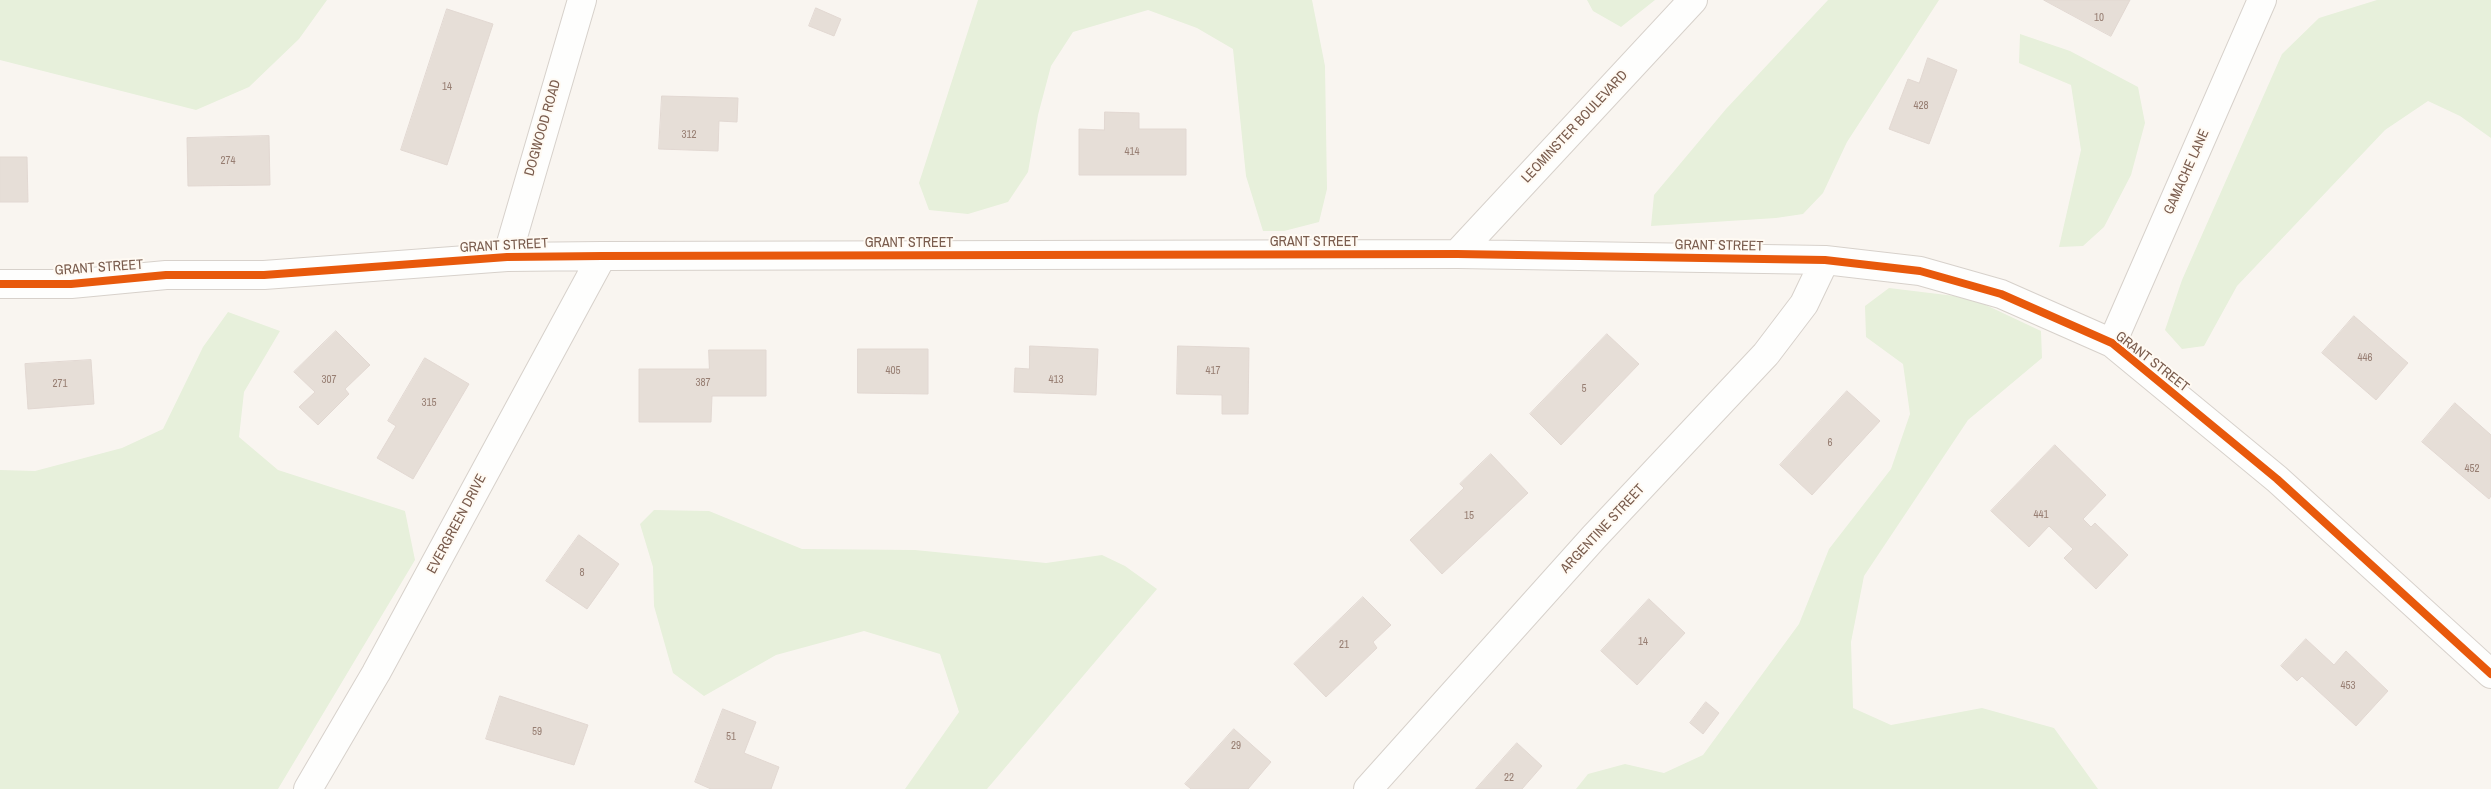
<!DOCTYPE html>
<html>
<head>
<meta charset="utf-8">
<style>
  body { margin:0 }
  canvas { display:block; background:#f9f5f0 }
</style>
</head>
<body>
<canvas width="2491" height="789"></canvas>
<script>
const ctx = document.querySelector('canvas').getContext('2d');
ctx.lineJoin = 'round';
function fillPath(path, color) { ctx.fillStyle = color; ctx.fill(path, 'evenodd'); }
function strokePath(path, color, width, dash) { ctx.strokeStyle = color; ctx.lineWidth = width; ctx.lineCap = dash ? 'butt' : 'round'; ctx.setLineDash(dash || []); ctx.stroke(path); }
function label(font, color, halo, rows, align = 'center') {
  ctx.font = font + ' "Archivo Narrow",sans-serif'; ctx.lineWidth = 4; ctx.setLineDash([]); ctx.textBaseline = 'middle'; ctx.strokeStyle = halo; ctx.fillStyle = color; for (const [text, x, y, turn = 0] of rows) {
    ctx.save(); ctx.translate(x, y); ctx.rotate((+turn || 0) * Math.PI / 180); ctx.textAlign = isNaN(turn) ? turn : align; if (halo) ctx.strokeText(text, 0, 0); ctx.fillText(text, 0, 0); ctx.restore();
  }
}
fillPath(new Path2D(`
  M 0,0 L 327,0 L 299,39 L 249,87 L 196,110 L 0,60 Z
  M 978,0 L 1312,0 L 1325,66 L 1327,189 L 1319,222 L 1284,231 L 1263,231 L 1246,176 L 1233,49 L 1197,28 L 1148,10 L 1073,32 L 1051,66 L 1038,115 L 1028,172 L 1008,202 L 968,214 L 929,210 L 919,183 Z
  M 1587,0 L 1655,0 L 1621,27 L 1593,11 Z
  M 1828,0 L 1939,0 L 1847,142 L 1823,193 L 1803,214 L 1776,218 L 1651,226 L 1654,195 L 1726,109 Z
  M 2377,0 L 2491,0 L 2491,138 L 2460,116 L 2428,101 L 2385,130 L 2237,286 L 2204,346 L 2182,349 L 2165,330 L 2182,280 L 2282,54 L 2319,18 Z
  M 2020,34 L 2070,51 L 2138,87 L 2145,123 L 2131,175 L 2104,227 L 2083,246 L 2059,247 L 2081,150 L 2071,85 L 2019,63 Z
  M 1889,288 L 1971,298 L 2041,331 L 2042,358 L 1968,420 L 1864,576 L 1851,642 L 1853,708 L 1891,725 L 1982,708 L 2054,728 L 2098,789 L 1576,789 L 1588,774 L 1625,764 L 1664,773 L 1703,755 L 1799,624 L 1829,549 L 1891,469 L 1910,414 L 1903,364 L 1866,337 L 1865,306 Z
  M 228,312 L 280,331 L 244,392 L 239,437 L 278,470 L 405,511 L 415,560 L 278,789 L 0,789 L 0,470 L 35,471 L 122,448 L 163,429 L 203,347 Z
  M 654,510 L 709,511 L 802,549 L 915,550 L 1046,563 L 1102,555 L 1125,566 L 1157,589 L 987,789 L 905,789 L 959,712 L 940,654 L 864,631 L 776,655 L 704,696 L 673,673 L 654,606 L 653,567 L 640,524 Z`), '#e7f0db');
const building = new Path2D(`
  M 2044,0 L 2130,0 L 2111,36 Z
  M 816,8 L 841,19 L 834,36 L 809,26 Z
  M 447,9 L 493,24 L 447,165 L 401,150 Z
  M 1928,58 L 1957,70 L 1929,144 L 1889,129 L 1908,79 L 1919,83 Z
  M 662,96 L 738,98 L 737,122 L 719,121 L 718,151 L 659,149 Z
  M 1105,112 L 1139,113 L 1139,129 L 1186,129 L 1186,175 L 1079,175 L 1079,129 L 1104,130 Z
  M 269,136 L 270,185 L 188,186 L 187,138 Z
  M 0,157 L 27,157 L 28,202 L 0,202 Z
  M 2354,316 L 2408,363 L 2376,400 L 2322,353 Z
  M 336,331 L 370,365 L 345,389 L 349,394 L 318,425 L 299,407 L 315,392 L 294,372 Z
  M 1607,334 L 1639,364 L 1561,445 L 1530,414 Z
  M 1030,346 L 1098,349 L 1096,395 L 1014,392 L 1015,368 L 1029,369 Z
  M 1178,346 L 1249,348 L 1248,414 L 1222,414 L 1222,395 L 1177,394 Z
  M 858,349 L 928,349 L 928,394 L 858,393 Z
  M 709,350 L 766,350 L 766,396 L 712,396 L 711,422 L 639,422 L 639,369 L 709,369 Z
  M 425,358 L 469,384 L 413,479 L 377,458 L 396,426 L 388,421 Z
  M 91,360 L 94,404 L 28,409 L 25,364 Z
  M 1847,391 L 1880,421 L 1812,495 L 1780,465 Z
  M 2455,403 L 2491,435 L 2491,496 L 2489,499 L 2422,442 Z
  M 2055,445 L 2106,495 L 2083,519 L 2091,527 L 2095,523 L 2128,555 L 2096,589 L 2064,558 L 2073,549 L 2049,526 L 2029,547 L 1991,511 Z
  M 1491,454 L 1528,493 L 1442,574 L 1410,540 L 1464,488 L 1460,484 Z
  M 579,535 L 619,564 L 587,609 L 546,581 Z
  M 1363,597 L 1391,625 L 1373,642 L 1377,648 L 1326,697 L 1294,664 Z
  M 1649,599 L 1685,633 L 1637,685 L 1601,651 Z
  M 2306,639 L 2334,665 L 2346,651 L 2388,691 L 2356,726 L 2302,676 L 2297,681 L 2281,666 Z
  M 500,696 L 588,725 L 574,765 L 486,739 Z
  M 1706,702 L 1719,713 L 1703,734 L 1690,723 Z
  M 723,709 L 756,722 L 744,753 L 779,767 L 771,789 L 711,789 L 695,782 Z
  M 1234,729 L 1271,762 L 1248,789 L 1191,789 L 1185,784 Z
  M 1517,743 L 1542,766 L 1522,789 L 1476,789 Z`);
fillPath(building, '#e6ded7');
strokePath(building, '#e2d8d2', 1);
const minor = new Path2D(`
  M 1457,254 L 1693,0
  M 507,257 L 582,0
  M 0,284 L 71,284 L 166,275 L 264,275 L 507,257 L 602,256 L 1457,254 L 1825,260 L 1920,271 L 2001,294 L 2112,343 L 2277,479 L 2491,674
  M 2112,343 L 2262,0
  M 308,789 L 376,673 L 602,256
  M 1368,789 L 1594,537 L 1766,354 L 1804,304 L 1825,260`);
strokePath(minor, '#d7d1cb', 30);
strokePath(minor, '#fefefd', 28);
strokePath(new Path2D(`
  M 0,284 L 71,284 L 166,275 L 264,275 L 507,257 L 602,256 L 1457,254 L 1825,260 L 1920,271 L 2001,294 L 2112,343 L 2277,479 L 2491,674`), '#e8590c', 8);
label('11px', '#977e72', null, [
  ["10",2099,18],
  ["14",447,87],
  ["428",1921,106],
  ["312",689,135],
  ["414",1132,152],
  ["274",228,161],
  ["446",2365,358],
  ["405",893,371],
  ["417",1213,371],
  ["307",329,380],
  ["413",1056,380],
  ["387",703,383],
  ["271",60,384],
  ["5",1584,389],
  ["315",429,403],
  ["6",1830,443],
  ["452",2472,469],
  ["441",2041,515],
  ["15",1469,516],
  ["8",582,573],
  ["14",1643,642],
  ["21",1344,645],
  ["453",2348,686],
  ["59",537,732],
  ["51",731,737],
  ["29",1236,746],
  ["22",1509,778]
]);
label('14px', '#7a5c4d', '#fffaf3', [
  ["LEOMINSTER BOULEVARD",1575,127,-47],
  ["DOGWOOD ROAD",543,128,-74],
  ["GAMACHE LANE",2187,172,-66],
  ["GRANT STREET",1314,242],
  ["GRANT STREET",909,243],
  ["GRANT STREET",504,246,-3],
  ["GRANT STREET",1719,246,1],
  ["GRANT STREET",99,268,-4],
  ["GRANT STREET",2152,362,38],
  ["EVERGREEN DRIVE",457,524,-62],
  ["ARGENTINE STREET",1603,529,-47]
]);
</script>
</body>
</html>
